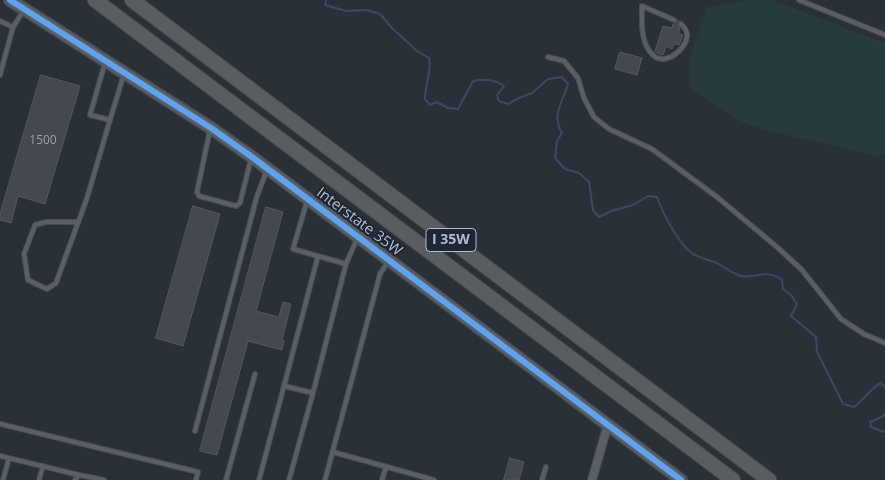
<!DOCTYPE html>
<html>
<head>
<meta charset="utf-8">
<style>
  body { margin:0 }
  canvas { display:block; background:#2a3038 }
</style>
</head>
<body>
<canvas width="885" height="480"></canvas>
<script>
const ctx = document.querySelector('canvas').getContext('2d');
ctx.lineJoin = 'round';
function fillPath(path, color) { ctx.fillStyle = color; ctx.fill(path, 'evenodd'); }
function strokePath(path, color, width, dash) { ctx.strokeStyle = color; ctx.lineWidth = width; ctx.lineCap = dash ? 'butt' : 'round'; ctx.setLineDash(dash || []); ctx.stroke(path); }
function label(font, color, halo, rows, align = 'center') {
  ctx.font = font + ' "Open Sans",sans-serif'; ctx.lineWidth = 4; ctx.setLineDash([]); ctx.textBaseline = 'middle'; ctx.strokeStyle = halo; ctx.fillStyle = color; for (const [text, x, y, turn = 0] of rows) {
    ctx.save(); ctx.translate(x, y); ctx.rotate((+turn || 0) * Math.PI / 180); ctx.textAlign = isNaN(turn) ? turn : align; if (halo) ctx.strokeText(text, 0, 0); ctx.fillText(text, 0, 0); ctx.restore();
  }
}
fillPath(new Path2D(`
  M 745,0 L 772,0 L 885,43 L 885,154 L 878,156 L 761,129 L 739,121 L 690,88 L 690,57 L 707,7 L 735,4 Z`), '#273a3e');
strokePath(new Path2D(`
  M 326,0 L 325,5 L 346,11 L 367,10 L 380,14 L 392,28 L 417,51 L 429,58 C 432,73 425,83 425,99 L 430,105 L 437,102 L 448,108 L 458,109 L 473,81 C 483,79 495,79 504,86 L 497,95 L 499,101 L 508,104 L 519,98 L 532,93 L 548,79 L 562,77 L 568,84 C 563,102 551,115 562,133 L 557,141 L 555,158 L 565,169 L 579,173 L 589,182 L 593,210 L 599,217 L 611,211 L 633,205 L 648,196 L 657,197 C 663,214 680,247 695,255 C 702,259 710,260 717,263 C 724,267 733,274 741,276 C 757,279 766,268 782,280 L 783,289 L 791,295 L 797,304 L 791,316 L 816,337 L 817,352 L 843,404 L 854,407 C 865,400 869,389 881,383 L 885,388
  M 885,414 L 882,417 L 870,422 L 871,427 L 885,432`), '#384963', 2);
const building = new Path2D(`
  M 678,20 L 679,21 L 678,25 L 680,28 L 678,34 L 683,35 L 679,45 L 674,44 L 672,49 L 666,46 L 663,55 L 659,54 L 655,51 L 663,26 L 672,28 L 673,24 Z
  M 620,52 L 642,58 L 637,75 L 615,69 Z
  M 41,75 L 80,86 L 45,204 L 18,196 L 11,223 L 0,220 L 0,214 Z
  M 193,206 L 220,214 L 183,346 L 156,338 Z
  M 266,207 L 283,212 L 256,311 L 279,317 L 283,302 L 291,304 L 282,340 L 284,341 L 282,350 L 248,341 L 217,455 L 200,451 Z
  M 510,458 L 524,462 L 519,480 L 504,480 Z`);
fillPath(building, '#444950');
strokePath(building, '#52575f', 1);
const lane = new Path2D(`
  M 799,0 L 885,35
  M 674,20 L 642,6 C 642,21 640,42 652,54 C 664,68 688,49 687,34 C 687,30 684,27 681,24
  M 0,21 L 13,27
  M 548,57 L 564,61 L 578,78 L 584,98 L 594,117 L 609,129 L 652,149 L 717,197 L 777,247 L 802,270 L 841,319 L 864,334 L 885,343
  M 105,63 L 90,115 L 110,120 L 124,74
  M 0,75 L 13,27 L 24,10
  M 210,130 L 197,192 L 199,196 L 236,206 L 240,203 L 251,159
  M 307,201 L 293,249 L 346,264
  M 78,222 L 46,222 L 35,225 L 24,254 L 28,280 L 47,289 L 56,283 L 87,198 L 110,120
  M 318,256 L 284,386 L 313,393 L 346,264 L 357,239
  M 0,424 L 198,472 L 196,480
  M 195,431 L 257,196 L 267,170
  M 333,452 L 434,480
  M 0,456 L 79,475
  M 3,480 L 9,458
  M 39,480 L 43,466
  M 75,480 L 79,475 L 104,480
  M 226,480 L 255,374
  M 259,480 L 284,386
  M 289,480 L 313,393
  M 325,480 L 380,274 L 388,262
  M 382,480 L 386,467
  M 542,480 L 546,467`);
const street = new Path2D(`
  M 592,480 L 608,424`);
const secondary = new Path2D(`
  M 10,0 L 211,128 L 252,157 L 681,480`);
const highway = new Path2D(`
  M 95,0 L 733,480
  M 132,0 L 769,480`);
strokePath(lane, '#484c53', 6);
strokePath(street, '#484c53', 10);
strokePath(secondary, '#484c53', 14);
strokePath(highway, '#474c53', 16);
strokePath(lane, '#5a5e66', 4);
strokePath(street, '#5a5e66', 8);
strokePath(secondary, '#595d64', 11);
strokePath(highway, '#5a5d60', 14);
strokePath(new Path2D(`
  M 10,0 L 211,128 L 252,157 L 681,480`), '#60a3ed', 6);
label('12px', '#989fab', null, [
  ["1500",43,141]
]);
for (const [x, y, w] of [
  [451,240,50]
]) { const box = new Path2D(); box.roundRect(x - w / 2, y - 11.5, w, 23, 4); ctx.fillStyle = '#1d2633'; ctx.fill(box); strokePath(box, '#b4bcc9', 1); }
label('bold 14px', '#b4bcc9', null, [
  ["I 35W",451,240]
]);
label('15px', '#b4bcc9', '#1d2633', [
  ["Interstate 35W",359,222,37]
]);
</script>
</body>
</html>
